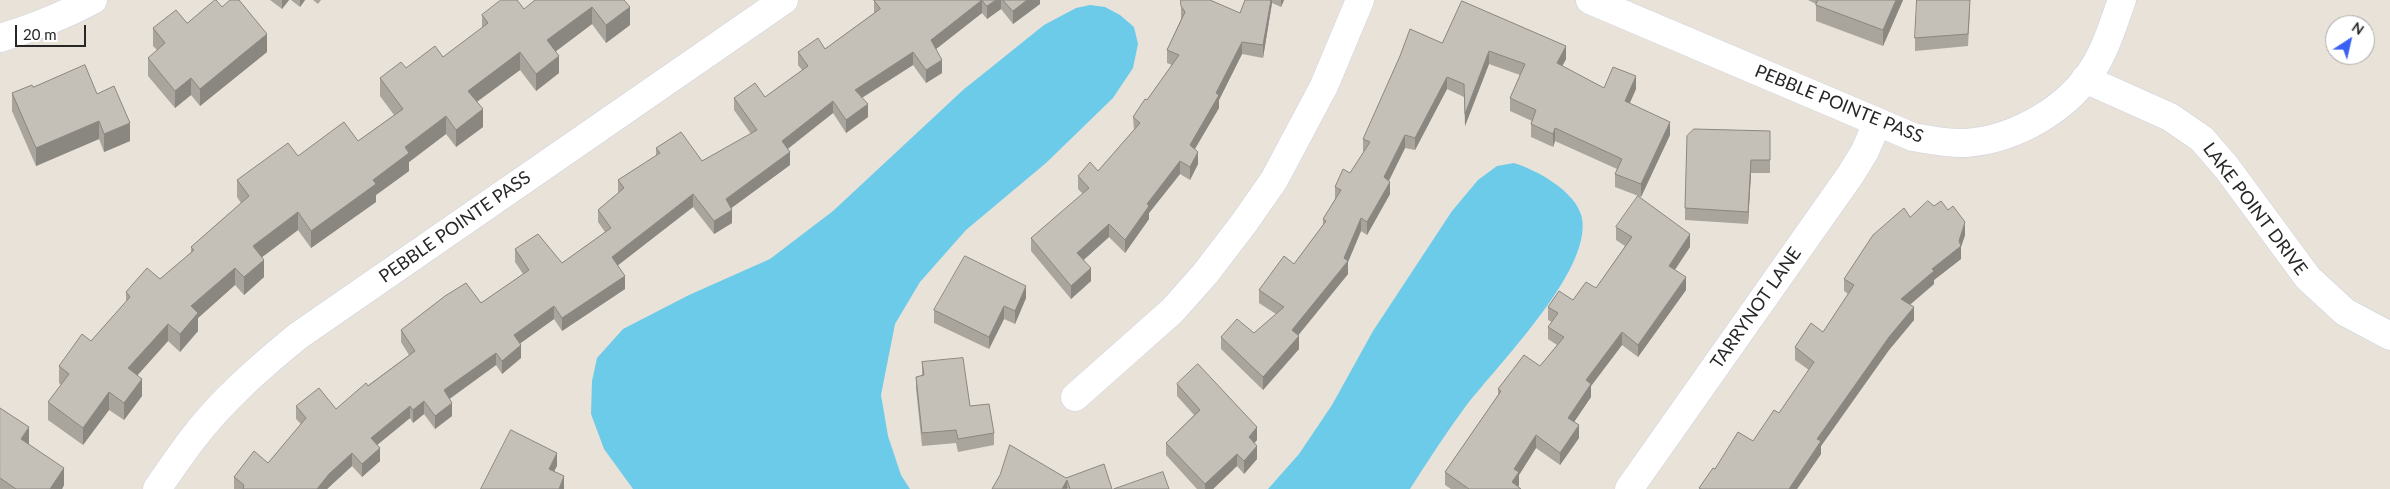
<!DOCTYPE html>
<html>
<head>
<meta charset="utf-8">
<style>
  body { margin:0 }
  #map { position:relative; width:2390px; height:489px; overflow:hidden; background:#e9e2d8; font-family:Lato,sans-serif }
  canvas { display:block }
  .north { position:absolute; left:2325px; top:15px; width:50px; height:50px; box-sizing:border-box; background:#fff; border:1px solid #a9a9a9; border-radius:50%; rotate:35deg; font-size:14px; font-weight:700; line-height:20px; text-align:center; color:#272727 }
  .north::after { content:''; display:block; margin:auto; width:18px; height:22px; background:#3b61f4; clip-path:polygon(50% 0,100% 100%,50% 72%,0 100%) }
  .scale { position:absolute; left:15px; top:25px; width:71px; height:22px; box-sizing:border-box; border:2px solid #272727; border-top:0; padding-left:6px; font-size:15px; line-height:18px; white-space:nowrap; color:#272727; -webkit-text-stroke:4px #fff; paint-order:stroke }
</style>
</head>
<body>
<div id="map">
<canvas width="2390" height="489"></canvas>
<div class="north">N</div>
<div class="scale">20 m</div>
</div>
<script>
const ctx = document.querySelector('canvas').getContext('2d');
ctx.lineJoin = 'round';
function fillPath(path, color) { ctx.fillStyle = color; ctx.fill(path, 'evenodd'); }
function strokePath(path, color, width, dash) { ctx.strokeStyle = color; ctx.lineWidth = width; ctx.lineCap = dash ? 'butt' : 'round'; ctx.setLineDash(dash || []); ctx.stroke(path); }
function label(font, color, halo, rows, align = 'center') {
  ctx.font = font + ' Lato,sans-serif'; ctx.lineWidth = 4.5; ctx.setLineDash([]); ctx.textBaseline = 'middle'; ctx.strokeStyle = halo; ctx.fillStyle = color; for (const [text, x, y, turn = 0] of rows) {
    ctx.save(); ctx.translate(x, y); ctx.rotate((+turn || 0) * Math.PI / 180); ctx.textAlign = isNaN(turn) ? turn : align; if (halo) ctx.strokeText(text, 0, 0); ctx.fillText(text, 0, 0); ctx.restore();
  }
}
fillPath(new Path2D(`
  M 1090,5 L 1105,7 L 1120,15 L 1134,27 L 1138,44 L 1133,68 L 1113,98 L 1046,163 L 966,230 L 920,282 L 895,324 L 881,395 L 888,436 L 901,475 L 910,489 L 633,489 L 604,449 L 591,414 L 592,381 L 597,358 L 623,329 L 689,295 L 770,259 L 833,211 L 963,90 L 1044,25 L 1076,8 Z
  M 1514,163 C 1537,170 1577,192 1582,218 C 1592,272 1494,368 1463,410 C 1444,436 1427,462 1410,489 L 1268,489 L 1299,454 L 1332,405 L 1373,331 L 1452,211 L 1478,180 L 1497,166 Z`), '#6dcbea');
const minor = new Path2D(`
  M 1590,0 L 1913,137 C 1930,140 1948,144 1966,143 C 2017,139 2070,108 2096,64 C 2108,44 2114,21 2122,0
  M 0,38 C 33,28 63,16 93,0
  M 2085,79 L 2170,117 L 2202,139 L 2227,168 L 2308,278 L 2345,312 L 2390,336
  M 1075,397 L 1172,311 L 1205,274 L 1244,223 L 1274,180 L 1324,86 L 1360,0
  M 157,489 C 168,473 179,457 191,441 C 221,401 259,368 298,336 L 784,0
  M 1629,489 L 1851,174 L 1865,151 L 1877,123`);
strokePath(minor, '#ced2e0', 29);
strokePath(minor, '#fff', 28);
fillPath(new Path2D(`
  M 270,0 L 289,0 L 282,9 Z
  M 291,0 L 305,0 L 300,7 Z
  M 313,0 L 321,0 L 318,4 Z
  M 624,0 L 630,25 L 606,43 L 592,24 L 556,51 L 559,73 L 536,91 L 520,70 L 477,102 L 483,127 L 456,147 L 446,134 L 409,162 L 409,171 L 376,195 L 376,202 L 311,248 L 298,230 L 262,257 L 264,277 L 244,295 L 235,285 L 198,318 L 198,331 L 180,352 L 168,341 L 137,375 L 142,396 L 124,420 L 109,410 L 83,445 L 48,420 L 48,402 L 61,385 L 59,383 L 59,366 L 91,341 L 126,302 L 126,292 L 160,279 L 191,253 L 191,247 L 241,203 L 237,197 L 237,180 L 298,156 L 358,141 L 394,115 L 380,96 L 380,78 L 406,68 L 443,57 L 482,28 L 482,15 L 524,9 Z
  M 874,0 L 1040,0 L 1040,4 L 1013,24 L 1001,9 L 987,19 L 982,13 L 936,49 L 942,73 L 926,83 L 913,65 L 862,98 L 868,117 L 846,133 L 833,113 L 788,149 L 790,165 L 731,208 L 732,223 L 714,234 L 693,207 L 617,265 L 625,289 L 562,331 L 554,319 L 520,343 L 521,358 L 502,374 L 496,365 L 449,399 L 452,416 L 435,429 L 424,414 L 413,423 L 410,418 L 377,445 L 380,461 L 362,477 L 352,466 L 327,489 L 234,489 L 234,477 L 268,463 L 301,424 L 296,419 L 296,406 L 336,409 L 409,355 L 401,342 L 401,330 L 481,303 L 523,274 L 515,262 L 515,249 L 562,263 L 605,232 L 598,222 L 598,210 L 618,193 L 618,180 L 656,156 L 656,148 L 702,161 L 751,134 L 734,110 L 734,98 L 765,97 L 802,70 L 798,65 L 798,52 L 825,49 L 874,13 Z
  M 1181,0 L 1240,13 L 1245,0 L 1284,0 L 1281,7 L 1272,3 L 1263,58 L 1242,54 L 1219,100 L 1219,108 L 1195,149 L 1198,164 L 1190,180 L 1180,174 L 1149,213 L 1149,219 L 1125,253 L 1109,237 L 1083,260 L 1091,281 L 1071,299 L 1031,251 L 1031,238 L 1083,194 L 1078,189 L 1078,176 L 1098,171 L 1134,130 L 1133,117 L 1147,100 L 1172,65 L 1167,63 L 1167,50 L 1181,19 Z
  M 1808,0 L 1903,0 L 1883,46 L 1816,21 L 1816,4 Z
  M 222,7 L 267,52 L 200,106 L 191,95 L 175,108 L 148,76 L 148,58 L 157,50 L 153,46 L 153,28 L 187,23 Z
  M 1970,10 L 1968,46 L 1915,51 L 1915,38 Z
  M 1442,43 L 1566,59 L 1562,66 L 1604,88 L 1636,89 L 1630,103 L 1670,135 L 1641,197 L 1615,187 L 1615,174 L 1617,169 L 1555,141 L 1553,147 L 1531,137 L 1531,124 L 1532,121 L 1510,111 L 1510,98 L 1520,75 L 1489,64 L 1465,126 L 1464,97 L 1447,89 L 1415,150 L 1405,148 L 1389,181 L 1390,194 L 1367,235 L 1361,231 L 1348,262 L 1348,274 L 1298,335 L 1299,349 L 1263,390 L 1221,349 L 1221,337 L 1254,333 L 1276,314 L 1259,303 L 1259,290 L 1294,264 L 1323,225 L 1323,219 L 1335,200 L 1335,187 L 1350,173 L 1364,152 L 1363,151 L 1363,139 Z
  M 33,87 L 97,94 L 130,141 L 104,152 L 99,139 L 36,166 L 12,111 L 12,93 Z
  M 1770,131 L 1770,173 L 1751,173 L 1748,224 L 1685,220 L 1685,208 Z
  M 1934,206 L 1965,235 L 1961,247 L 1961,259 L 1934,280 L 1934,284 L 1910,305 L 1914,320 L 1889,350 L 1821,446 L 1821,454 L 1797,489 L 1699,489 L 1699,488 L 1715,469 L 1753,441 L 1779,413 L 1809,370 L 1795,360 L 1795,347 L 1823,332 L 1848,294 L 1844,291 L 1844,279 L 1910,217 Z
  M 1616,227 L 1690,247 L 1675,270 L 1686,290 L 1638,357 L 1622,345 L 1591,386 L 1591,397 L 1574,422 L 1579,438 L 1560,465 L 1536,448 L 1519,475 L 1519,485 L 1518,486 L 1521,489 L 1451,489 L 1445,485 L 1445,472 L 1498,395 L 1498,389 L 1540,366 L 1557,345 L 1548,339 L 1548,327 L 1552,322 L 1548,320 L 1548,307 L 1573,300 L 1596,288 L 1625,246 L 1616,240 Z
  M 1026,298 L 1015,324 L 1004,319 L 989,349 L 934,323 L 934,310 Z
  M 922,362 L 970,406 L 994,433 L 994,445 L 958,452 L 956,443 L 922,446 L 916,389 L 916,377 L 922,375 Z
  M 1177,384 L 1257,440 L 1254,443 L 1257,459 L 1244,474 L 1237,466 L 1213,489 L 1197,489 L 1166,455 L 1166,443 L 1194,415 L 1177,396 Z
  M 0,408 L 29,445 L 64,485 L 62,489 L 0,489 Z
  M 1066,478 L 1112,489 L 992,489 Z`), '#a9a59d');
fillPath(new Path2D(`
  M 282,0 L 289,0 L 282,9 Z
  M 300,0 L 305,0 L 300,7 Z
  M 982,0 L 982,13 L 931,53 L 931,40 Z
  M 996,0 L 1001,0 L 1001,9 L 987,19 L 987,6 Z
  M 1027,0 L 1040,0 L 1040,4 L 1013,24 L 1013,11 Z
  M 1271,0 L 1272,0 L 1272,3 L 1263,58 L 1263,45 Z
  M 1281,0 L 1284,0 L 1281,7 Z
  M 1896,0 L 1903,0 L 1883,46 L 1883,30 Z
  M 592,7 L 592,24 L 547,58 L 547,40 Z
  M 630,7 L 630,25 L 606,43 L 606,25 Z
  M 267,34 L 267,52 L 200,106 L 200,89 Z
  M 1242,42 L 1242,54 L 1219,100 L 1219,108 L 1190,157 L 1190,145 Z
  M 1566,46 L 1566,59 L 1557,76 L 1557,63 Z
  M 1489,51 L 1489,64 L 1465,126 L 1465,114 Z
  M 520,52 L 520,70 L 468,108 L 468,91 Z
  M 913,52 L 913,65 L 855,102 L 855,90 Z
  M 559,56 L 559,73 L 536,91 L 536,74 Z
  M 942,60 L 942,73 L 926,83 L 926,70 Z
  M 1636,76 L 1636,89 L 1625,113 L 1625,101 Z
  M 1447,77 L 1447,89 L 1415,150 L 1415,138 Z
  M 191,78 L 191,95 L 175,108 L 175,91 Z
  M 833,101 L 833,113 L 782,153 L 782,141 Z
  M 868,104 L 868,117 L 846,133 L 846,120 Z
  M 483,109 L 483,127 L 456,147 L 456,130 Z
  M 446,116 L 446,134 L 409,162 L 409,171 L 376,195 L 376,202 L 311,248 L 311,231 L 373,180 L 405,147 Z
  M 99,121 L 99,139 L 36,166 L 36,148 Z
  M 1670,122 L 1670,135 L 1641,197 L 1641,184 Z
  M 130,123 L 130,141 L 104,152 L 104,134 Z
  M 1555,128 L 1555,141 L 1553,147 L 1553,134 Z
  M 1405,135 L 1405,148 L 1384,190 L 1384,177 Z
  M 790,152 L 790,165 L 726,212 L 726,199 Z
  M 1198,152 L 1198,164 L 1190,180 L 1190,167 Z
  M 1751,160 L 1751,173 L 1748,224 L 1748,212 Z
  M 1180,161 L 1180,174 L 1149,213 L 1149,219 L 1125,253 L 1125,240 L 1147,204 Z
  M 1390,182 L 1390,194 L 1367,235 L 1367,222 Z
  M 693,194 L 693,207 L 612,270 L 612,257 Z
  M 732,210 L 732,223 L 714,234 L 714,221 Z
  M 298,212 L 298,230 L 253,264 L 253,246 Z
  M 1361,218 L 1361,231 L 1348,262 L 1348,274 L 1292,343 L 1292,330 L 1344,258 Z
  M 1965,222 L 1965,235 L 1961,247 L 1961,259 L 1934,280 L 1934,284 L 1901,312 L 1901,299 L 1959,241 Z
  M 1109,224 L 1109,237 L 1077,266 L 1077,253 Z
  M 1690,234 L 1690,247 L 1669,278 L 1669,266 Z
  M 264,260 L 264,277 L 244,295 L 244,277 Z
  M 235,268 L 235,285 L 198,318 L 198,331 L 180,352 L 180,334 L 191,306 Z
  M 1091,268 L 1091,281 L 1071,299 L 1071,286 Z
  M 625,276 L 625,289 L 562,331 L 562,318 Z
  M 1686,277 L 1686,290 L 1638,357 L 1638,345 Z
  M 1026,286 L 1026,298 L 1015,324 L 1015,311 Z
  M 554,306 L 554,319 L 514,348 L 514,335 Z
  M 1004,306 L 1004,319 L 989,349 L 989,337 Z
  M 1914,307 L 1914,320 L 1889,350 L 1821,446 L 1821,454 L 1797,489 L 1789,489 L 1817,439 L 1889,337 Z
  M 168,324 L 168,341 L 128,386 L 128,368 Z
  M 1622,332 L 1622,345 L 1591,386 L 1591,397 L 1568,431 L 1568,418 L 1586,380 Z
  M 1299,336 L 1299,349 L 1263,390 L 1263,377 Z
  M 521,345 L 521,358 L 502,374 L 502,361 Z
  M 496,353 L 496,365 L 444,403 L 444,390 Z
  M 142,379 L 142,396 L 124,420 L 124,403 Z
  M 109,392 L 109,410 L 83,445 L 83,428 Z
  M 424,401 L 424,414 L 413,423 L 413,410 Z
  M 452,403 L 452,416 L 435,429 L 435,416 Z
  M 410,406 L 410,418 L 371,450 L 371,438 Z
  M 1579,425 L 1579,438 L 1560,465 L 1560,453 Z
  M 29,427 L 29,445 L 21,439 Z
  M 1257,427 L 1257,440 L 1249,449 L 1249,437 Z
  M 1536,435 L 1536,448 L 1519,475 L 1519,485 L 1516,489 L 1512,482 L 1514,469 Z
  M 1257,446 L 1257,459 L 1244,474 L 1244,461 Z
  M 380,448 L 380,461 L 362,477 L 362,464 Z
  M 352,453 L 352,466 L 327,489 L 317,489 L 329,474 Z
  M 557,453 L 557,466 L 549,481 L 549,469 Z
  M 1237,454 L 1237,466 L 1213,489 L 1205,489 L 1205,484 Z
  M 64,468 L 64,485 L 62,489 L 50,489 Z
  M 564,476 L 564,489 L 559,489 Z
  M 1067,480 L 1067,489 L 1062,489 Z`), '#8a8680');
const building = new Path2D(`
  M 215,0 L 216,0 L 222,7 L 230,0 L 239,0 L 267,34 L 200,89 L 191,78 L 175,91 L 148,58 L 165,43 L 153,28 L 176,10 L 187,23 Z
  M 501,0 L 517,0 L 524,9 L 535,0 L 624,0 L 630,7 L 606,25 L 592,7 L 547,40 L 559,56 L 536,74 L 520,52 L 468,91 L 483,109 L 456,130 L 446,116 L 405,147 L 409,153 L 373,180 L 376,184 L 311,231 L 298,212 L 253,246 L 264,260 L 244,277 L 235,268 L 191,306 L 198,313 L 180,334 L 168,324 L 128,368 L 142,379 L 124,403 L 109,392 L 83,428 L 48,402 L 69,374 L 59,366 L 82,334 L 91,341 L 130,297 L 126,292 L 147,268 L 160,279 L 194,250 L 191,247 L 249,196 L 237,180 L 288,143 L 298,156 L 344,122 L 358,141 L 403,109 L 380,78 L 401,62 L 406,68 L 435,46 L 443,57 L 488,23 L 482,15 Z
  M 874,0 L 982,0 L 931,40 L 942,60 L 926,70 L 913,52 L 855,90 L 868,104 L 846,120 L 833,101 L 782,141 L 790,152 L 726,199 L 732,210 L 714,221 L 693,194 L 612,257 L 625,276 L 562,318 L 554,306 L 514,335 L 521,345 L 502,361 L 496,353 L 444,390 L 452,403 L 435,416 L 424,401 L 413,410 L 410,406 L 371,438 L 380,448 L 362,464 L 352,453 L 329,474 L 317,489 L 243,489 L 244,485 L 234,477 L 254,451 L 268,463 L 306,418 L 296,406 L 319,388 L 336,409 L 366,383 L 368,386 L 415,351 L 401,330 L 445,296 L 466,283 L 481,303 L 529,270 L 515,249 L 538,234 L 562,263 L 611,228 L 598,210 L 624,188 L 618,180 L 660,153 L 656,148 L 681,132 L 702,161 L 757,130 L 734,98 L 755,83 L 765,97 L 808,66 L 798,52 L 818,38 L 825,49 L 880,9 Z
  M 982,0 L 996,0 L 987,6 Z
  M 1003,0 L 1027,0 L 1013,11 Z
  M 1181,0 L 1210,0 L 1240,13 L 1245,0 L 1271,0 L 1263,45 L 1242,42 L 1216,93 L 1219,95 L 1190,145 L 1198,152 L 1190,167 L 1180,161 L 1147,204 L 1149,206 L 1125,240 L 1109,224 L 1077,253 L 1091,268 L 1071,286 L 1031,238 L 1089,188 L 1078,176 L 1090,162 L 1098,171 L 1140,123 L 1133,117 L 1145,99 L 1147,100 L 1179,55 L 1167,50 L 1185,12 L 1181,6 Z
  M 1818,0 L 1896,0 L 1883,30 L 1816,5 Z
  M 1917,0 L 1970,0 L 1968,34 L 1915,38 Z
  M 1462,1 L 1566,46 L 1557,63 L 1604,88 L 1613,67 L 1636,76 L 1625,101 L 1670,122 L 1641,184 L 1615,174 L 1622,159 L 1555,128 L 1553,134 L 1531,124 L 1536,110 L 1510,98 L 1525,64 L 1489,51 L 1465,114 L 1464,84 L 1447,77 L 1415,138 L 1405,135 L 1384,177 L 1390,182 L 1367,222 L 1361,218 L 1344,258 L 1348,261 L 1292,330 L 1299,336 L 1263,377 L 1221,337 L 1237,319 L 1254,333 L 1284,307 L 1259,290 L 1284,256 L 1294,264 L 1326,221 L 1323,219 L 1341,190 L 1335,187 L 1343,169 L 1350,173 L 1370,142 L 1363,139 L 1400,56 L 1410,29 L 1442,43 Z
  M 85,65 L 97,94 L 114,86 L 130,123 L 104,134 L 99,121 L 36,148 L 12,93 L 32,85 L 33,87 Z
  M 1694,129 L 1770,131 L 1770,160 L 1751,160 L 1748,212 L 1685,208 L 1687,136 Z
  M 1638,196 L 1690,234 L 1669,266 L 1686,277 L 1638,345 L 1622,332 L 1586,380 L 1591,384 L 1568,418 L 1579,425 L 1560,453 L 1536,435 L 1514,469 L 1519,472 L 1512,482 L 1521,489 L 1469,489 L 1445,472 L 1501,391 L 1498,389 L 1524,355 L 1540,366 L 1564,337 L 1548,327 L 1558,313 L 1548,307 L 1559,291 L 1573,300 L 1586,282 L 1596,288 L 1632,237 L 1616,227 Z
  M 1928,201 L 1934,206 L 1941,201 L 1948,210 L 1953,206 L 1965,222 L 1959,241 L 1961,246 L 1932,269 L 1934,271 L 1901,299 L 1914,307 L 1889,337 L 1817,439 L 1821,441 L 1789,489 L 1701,489 L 1699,488 L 1713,468 L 1715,469 L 1738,432 L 1753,441 L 1774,410 L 1779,413 L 1814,362 L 1795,347 L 1811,323 L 1823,332 L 1854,285 L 1844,279 L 1873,235 L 1904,208 L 1910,217 Z
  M 965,256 L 1026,286 L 1015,311 L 1004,306 L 989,337 L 934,310 Z
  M 963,358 L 970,406 L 989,404 L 994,433 L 958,439 L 956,430 L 922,433 L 916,377 L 924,375 L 922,362 Z
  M 1198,364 L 1257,427 L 1249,437 L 1257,446 L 1244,461 L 1237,454 L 1205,484 L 1166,443 L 1200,410 L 1177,384 Z
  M 0,408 L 29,427 L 21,439 L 64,468 L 50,489 L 16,489 L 0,478 Z
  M 511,430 L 557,453 L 549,469 L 564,476 L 559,489 L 481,489 Z
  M 1010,445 L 1066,478 L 1104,464 L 1112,489 L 1070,489 L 1067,480 L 1062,489 L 992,489 L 1000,475 Z
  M 1163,472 L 1169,489 L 1114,489 Z`);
fillPath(building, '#c5c0b7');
strokePath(building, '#8a8680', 1);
label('18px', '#272727', '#fff', [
  ["PEBBLE POINTE PASS",1839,104,22],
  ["LAKE POINT DRIVE",2255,209,53],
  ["PEBBLE POINTE PASS",455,227,-35],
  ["TARRYNOT LANE",1756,308,-55]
]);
</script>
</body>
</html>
